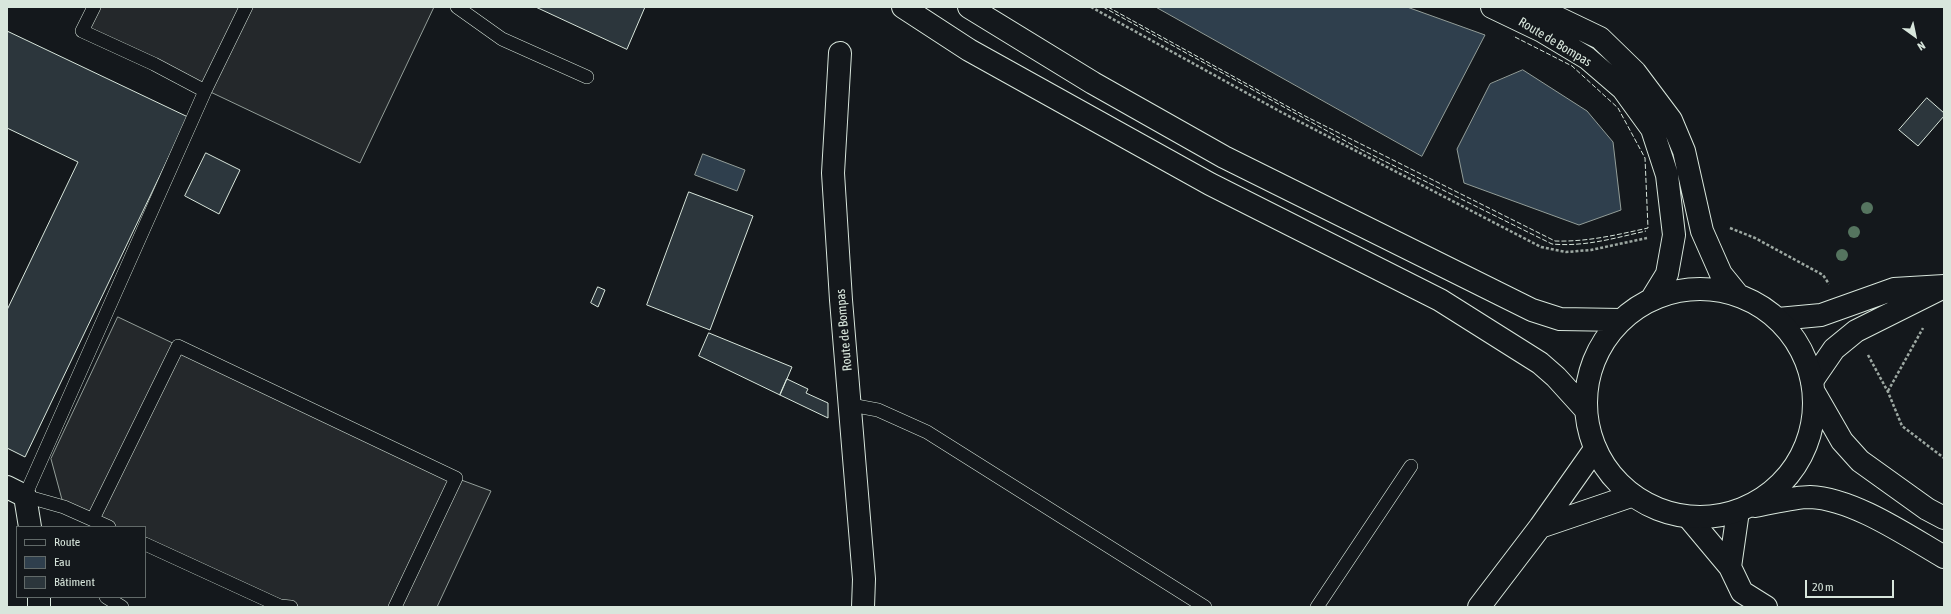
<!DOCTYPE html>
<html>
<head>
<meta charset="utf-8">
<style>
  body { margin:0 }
  #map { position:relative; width:1951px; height:614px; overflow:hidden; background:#14181c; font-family:"Asap Condensed",sans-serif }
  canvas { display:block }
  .frame { position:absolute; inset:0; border:8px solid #d8e6dc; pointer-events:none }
  .legend { position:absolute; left:16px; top:526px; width:130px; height:72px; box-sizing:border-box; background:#14181c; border:1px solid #626a69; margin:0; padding:5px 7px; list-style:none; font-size:12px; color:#d8e6dc }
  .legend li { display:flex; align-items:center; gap:8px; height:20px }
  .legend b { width:20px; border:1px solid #626a69 }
  .north { position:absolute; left:1895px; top:16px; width:40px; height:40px; -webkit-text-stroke:3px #14181c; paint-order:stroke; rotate:147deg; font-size:11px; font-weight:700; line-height:16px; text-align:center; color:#d8e6dc }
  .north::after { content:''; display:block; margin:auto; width:14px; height:18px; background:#d8e6dc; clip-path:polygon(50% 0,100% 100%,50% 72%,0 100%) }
  .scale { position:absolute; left:1805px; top:580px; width:89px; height:18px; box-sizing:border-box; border:2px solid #d8e6dc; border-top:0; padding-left:5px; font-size:12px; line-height:14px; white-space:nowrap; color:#d8e6dc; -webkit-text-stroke:3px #14181c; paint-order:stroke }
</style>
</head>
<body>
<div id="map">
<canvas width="1951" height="614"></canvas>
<div class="frame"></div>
<ul class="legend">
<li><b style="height:5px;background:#14181c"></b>Route</li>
<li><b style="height:11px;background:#2f3f4d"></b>Eau</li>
<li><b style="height:11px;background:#2c363c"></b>Bâtiment</li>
</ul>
<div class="north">N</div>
<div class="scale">20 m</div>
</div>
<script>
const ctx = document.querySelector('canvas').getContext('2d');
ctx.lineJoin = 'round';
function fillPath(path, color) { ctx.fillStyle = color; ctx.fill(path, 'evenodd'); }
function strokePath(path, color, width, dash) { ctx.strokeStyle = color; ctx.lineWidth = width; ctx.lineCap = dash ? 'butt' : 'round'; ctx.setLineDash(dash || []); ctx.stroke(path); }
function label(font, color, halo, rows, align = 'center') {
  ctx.font = font + ' "Asap Condensed",sans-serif'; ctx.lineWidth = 3; ctx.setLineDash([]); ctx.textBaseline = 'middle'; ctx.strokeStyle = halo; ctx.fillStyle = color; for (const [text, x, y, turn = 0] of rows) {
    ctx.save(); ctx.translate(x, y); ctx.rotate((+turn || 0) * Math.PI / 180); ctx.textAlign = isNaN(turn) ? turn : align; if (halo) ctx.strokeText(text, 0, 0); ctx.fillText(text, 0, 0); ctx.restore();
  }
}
const parking = new Path2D(`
  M 94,7 L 434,7 L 360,163 L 82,31 Z
  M 118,317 L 456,478 L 491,491 L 437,607 L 291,607 L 145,544 L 145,527 L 109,527 L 64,507 L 51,459 Z`);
fillPath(parking, '#24282b');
strokePath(parking, '#939e99', 1);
const water = new Path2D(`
  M 1156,7 L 1407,7 L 1485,35 L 1422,156 Z
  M 1523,70 L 1587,111 L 1613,142 L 1621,210 L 1579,225 L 1464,183 L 1457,149 L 1490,84 Z
  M 703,154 L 745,170 L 737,191 L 695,175 Z`);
fillPath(water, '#2f3f4d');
strokePath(water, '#939e99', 1);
const building = new Path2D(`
  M 536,7 L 645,7 L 627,49 Z
  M 7,31 L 188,117 L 25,457 L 7,448 L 7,310 L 78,162 L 7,128 Z
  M 1927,98 L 1944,113 L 1944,116 L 1918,146 L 1899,130 Z
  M 206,153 L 240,170 L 219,214 L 185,196 Z
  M 689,192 L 753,216 L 710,330 L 647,305 Z
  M 598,287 L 605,290 L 598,307 L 591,303 Z
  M 709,333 L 792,367 L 780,395 L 699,356 Z
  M 787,379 L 808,389 L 806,393 L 828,403 L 828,418 L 780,395 Z`);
fillPath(building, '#2c363c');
strokePath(building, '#d8e6dc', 1);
const service = new Path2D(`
  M 94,7 L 82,31 L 154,64 L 205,91
  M 457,7 L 502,39 L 587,77
  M 851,405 L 878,410 L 927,432 L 1205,607
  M 93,519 L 178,346 L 456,478 L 395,607
  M 109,527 L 64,507 L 25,496 L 205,91 L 246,7
  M 145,544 L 280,606 L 291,607
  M 106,597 L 122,607
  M 1317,607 L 1411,466`);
const minor = new Path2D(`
  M 840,53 L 833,173 L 841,300 L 864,579 L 863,607
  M 1778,319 L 1821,315 L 1894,289 L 1944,286
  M 1812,381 L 1834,349 L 1856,331 L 1938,290
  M 7,487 L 25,496 L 30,527
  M 1689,518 L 1730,567 L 1742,592 L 1766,607
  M 1730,567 L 1738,511
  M 39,597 L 39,607`);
const secondary = new Path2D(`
  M 903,7 L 969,50 L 1210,184 L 1440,300 L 1540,363 L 1556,377 L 1585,409
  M 969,7 L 1093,83 L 1224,157 L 1532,310 L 1560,319 L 1621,320
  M 1492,7 L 1542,31 L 1587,58 L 1623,89 L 1652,129 L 1667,175 L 1674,235 L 1667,274 L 1651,300
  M 1523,7 L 1554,16 L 1600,38 L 1635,72 L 1671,120 L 1684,151 L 1702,231 L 1721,274 L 1738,295
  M1586 403a114 114 0 1 1 228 0a114 114 0 1 1-228 0Z
  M 1815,394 L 1842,441 L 1860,461 L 1927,509 L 1944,518
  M 1755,506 C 1772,503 1794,497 1810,497 C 1854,499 1906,535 1944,557
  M 1540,527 L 1631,496
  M 1479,607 L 1540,527 L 1595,449`);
strokePath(service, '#d8e6dc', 14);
strokePath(minor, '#d8e6dc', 24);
strokePath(secondary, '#d8e6dc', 24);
strokePath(new Path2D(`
  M 1091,7 L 1281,112 L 1541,247 L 1566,252 L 1591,250 L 1647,238
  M 1730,228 L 1755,238 L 1823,275 L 1829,284
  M 1868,355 L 1888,392 L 1902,426 L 1944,458
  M 1888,391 L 1923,328`), '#9da8a2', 2.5, [3, 2]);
strokePath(service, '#14181c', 13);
strokePath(minor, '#14181c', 22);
strokePath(secondary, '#14181c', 22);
strokePath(new Path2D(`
  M 1103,7 L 1358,148 L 1552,244 C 1585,247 1615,238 1646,231
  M 1108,7 L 1303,115 L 1555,241 C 1587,242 1616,235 1648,228 L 1645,158 L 1618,108 L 1572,66 L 1513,36`), '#d8e6dc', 1, [5, 2]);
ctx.fillStyle = '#55745f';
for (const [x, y] of [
  [1867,208],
  [1854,232],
  [1842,255]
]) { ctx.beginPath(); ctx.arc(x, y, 6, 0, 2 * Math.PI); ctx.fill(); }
label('13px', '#d8e6dc', '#14181c', [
  ["Route de Bompas",1555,42,31],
  ["Route de Bompas",844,330,-95]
]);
</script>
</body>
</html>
